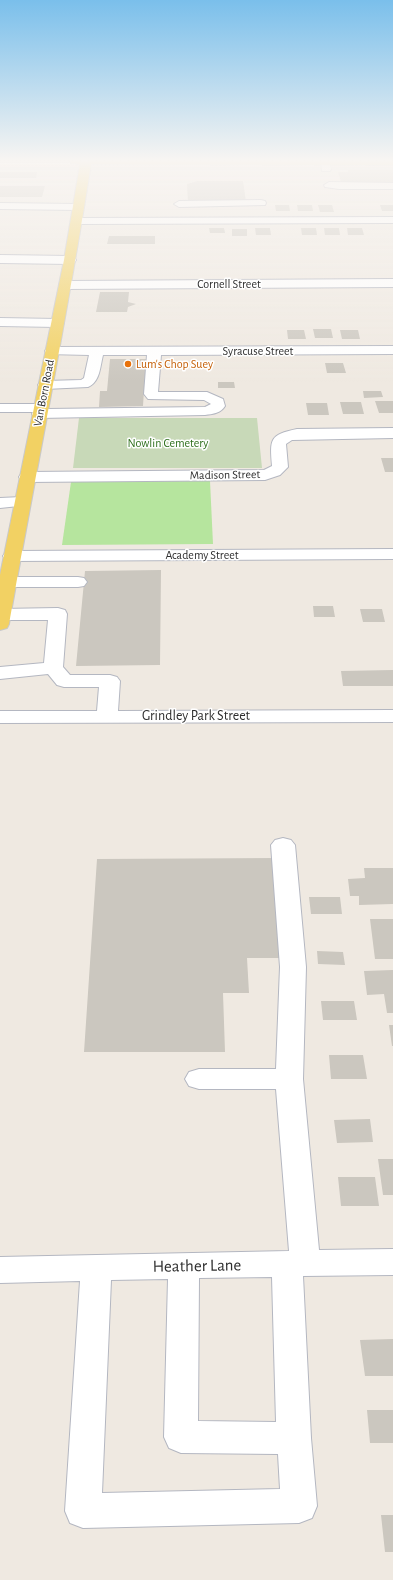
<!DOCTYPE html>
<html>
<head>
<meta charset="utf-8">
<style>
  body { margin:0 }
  canvas { display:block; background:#efe9e1 }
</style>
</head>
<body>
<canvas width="393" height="1580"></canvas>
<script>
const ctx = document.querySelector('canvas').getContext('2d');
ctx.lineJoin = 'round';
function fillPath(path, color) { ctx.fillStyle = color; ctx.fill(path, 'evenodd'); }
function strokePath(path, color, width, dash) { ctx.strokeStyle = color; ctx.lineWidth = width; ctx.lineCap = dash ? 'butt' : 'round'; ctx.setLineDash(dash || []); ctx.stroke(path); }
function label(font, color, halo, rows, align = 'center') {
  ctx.font = font + ' "Alegreya Sans",sans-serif'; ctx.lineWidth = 3; ctx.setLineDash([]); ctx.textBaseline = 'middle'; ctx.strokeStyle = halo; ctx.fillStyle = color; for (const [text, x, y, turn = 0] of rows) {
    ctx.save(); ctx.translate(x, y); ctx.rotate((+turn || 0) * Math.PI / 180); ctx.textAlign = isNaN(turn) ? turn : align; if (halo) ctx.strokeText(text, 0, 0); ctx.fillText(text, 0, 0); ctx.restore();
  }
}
fillPath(new Path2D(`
  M 210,481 L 213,544 L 62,545 L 71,482 Z`), '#b6e59e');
fillPath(new Path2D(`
  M 79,418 L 257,418 L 262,468 L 73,468 Z`), '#c8d9b8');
fillPath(new Path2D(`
  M 348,170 L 393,170 L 393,185 L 342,185 L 338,172 L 348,172 Z
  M 0,172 L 37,172 L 36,178 L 0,178 Z
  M 197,181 L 243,181 L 246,202 L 188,202 L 187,184 Z
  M 0,186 L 45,186 L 42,197 L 0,197 Z
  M 275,205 L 289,205 L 290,211 L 276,211 Z
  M 297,205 L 312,205 L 313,211 L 298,211 Z
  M 318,205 L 332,205 L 334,212 L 320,212 Z
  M 380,205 L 393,205 L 393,211 L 382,211 Z
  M 209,228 L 224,228 L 225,233 L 210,233 Z
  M 255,228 L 270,228 L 271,235 L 256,235 Z
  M 301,228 L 316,228 L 317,235 L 302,235 Z
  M 324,228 L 339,228 L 340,235 L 325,235 Z
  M 347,228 L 362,228 L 364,235 L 348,235 Z
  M 232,229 L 247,229 L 247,236 L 232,236 Z
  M 109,236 L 155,236 L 155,244 L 107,244 Z
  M 100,292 L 129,292 L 128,302 L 136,304 L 128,307 L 127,312 L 96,312 Z
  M 313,329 L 331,329 L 333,338 L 315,338 Z
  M 287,330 L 304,330 L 306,339 L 288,339 Z
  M 340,330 L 358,330 L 360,339 L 342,339 Z
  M 110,359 L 146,359 L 143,406 L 99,407 L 100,391 L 107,391 Z
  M 325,363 L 343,363 L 346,373 L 327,373 Z
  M 218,382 L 234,382 L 235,388 L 218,388 Z
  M 363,391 L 381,391 L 383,397 L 364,398 Z
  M 375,401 L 393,401 L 393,413 L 379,413 Z
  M 340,402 L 361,402 L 364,414 L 343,414 Z
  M 306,403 L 327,403 L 329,415 L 308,415 Z
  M 381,458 L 393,458 L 393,472 L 385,472 Z
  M 161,570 L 160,665 L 76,666 L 85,571 Z
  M 313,606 L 333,606 L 335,617 L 314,617 Z
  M 360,609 L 382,609 L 385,622 L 363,622 Z
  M 393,670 L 393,686 L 343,686 L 341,671 Z
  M 278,858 L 286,958 L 247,958 L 249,993 L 223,993 L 225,1052 L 84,1052 L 97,859 Z
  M 364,868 L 393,868 L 393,904 L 359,905 L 359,896 L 350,896 L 348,879 L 365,878 Z
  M 309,897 L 340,897 L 342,914 L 311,914 Z
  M 370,919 L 393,919 L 393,959 L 375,959 Z
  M 317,951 L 343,952 L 345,965 L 318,964 Z
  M 393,970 L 393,1013 L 387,1013 L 384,994 L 367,995 L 364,971 Z
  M 321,1001 L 354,1001 L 357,1020 L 323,1020 Z
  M 389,1025 L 393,1025 L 393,1046 L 392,1046 Z
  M 329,1055 L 363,1055 L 367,1079 L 331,1079 Z
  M 370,1119 L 373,1142 L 337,1143 L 334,1120 Z
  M 378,1159 L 393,1159 L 393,1195 L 383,1195 Z
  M 338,1177 L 375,1177 L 379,1206 L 341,1206 Z
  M 393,1339 L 393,1376 L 365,1376 L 360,1340 Z
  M 367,1410 L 393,1410 L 393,1443 L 370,1443 Z
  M 381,1515 L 393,1515 L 393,1552 L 385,1552 Z`), '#cbc7bf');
const minor = new Path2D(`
  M 321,161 L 329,161 L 331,169 L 330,171 L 322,171 Z
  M 329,182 L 393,183 L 393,189 L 339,189 L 325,187 L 324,185 Z
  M 261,200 L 265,201 L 266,203 L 265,205 L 179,207 L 174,204 L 179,201 Z
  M 0,203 L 78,204 L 83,207 L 78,210 L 0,209 Z
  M 393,217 L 393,223 L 77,224 L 71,221 L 77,218 Z
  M 0,255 L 70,256 L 74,257 L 76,260 L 74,263 L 70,264 L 0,263 Z
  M 393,279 L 393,287 L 65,289 L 61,288 L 59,285 L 61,282 L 65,281 Z
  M 0,318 L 57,319 L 62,320 L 64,323 L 62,326 L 57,327 L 0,326 Z
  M 393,346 L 393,354 L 161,355 L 158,392 L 207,392 L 223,399 L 225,406 C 221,413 213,414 205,415 L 39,418 L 34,417 L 32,414 L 33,412 L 0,412 L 0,404 L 41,404 L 46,405 L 48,408 L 47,409 L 205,407 L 211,404 L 204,400 L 148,399 L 144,394 L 147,355 L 103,355 C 100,367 100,382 88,387 L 45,389 L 40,388 L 38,385 L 40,382 L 45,381 L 81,380 L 84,378 L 89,355 L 47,354 L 45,351 L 47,348 L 52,347 Z
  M 393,428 L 393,438 L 292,440 L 286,444 L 288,467 L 280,475 L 265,480 L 27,482 L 21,480 L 19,477 L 21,474 L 27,472 L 264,470 L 272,466 C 270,439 269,435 297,429 Z
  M 22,497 L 28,499 L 30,502 L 28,505 L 0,508 L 0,498 Z
  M 393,549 L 393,559 L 12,561 L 6,560 L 3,556 L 6,552 L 12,551 Z
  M 7,577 L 78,577 L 84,578 L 87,582 L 84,586 L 78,587 L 7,587 L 1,586 L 1,578 Z
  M 58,608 L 65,610 L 67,614 L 63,667 L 70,675 L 110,675 L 117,677 L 120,681 L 118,711 L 393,710 L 393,722 L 0,723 L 0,711 L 97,711 L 99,687 L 64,687 L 57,685 L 48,674 L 0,679 L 0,667 L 44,663 L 48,620 L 2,620 L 0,619 L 0,609 Z
  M 283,838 L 291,840 L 295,845 L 306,967 L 303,1079 L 319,1250 L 393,1249 L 393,1275 L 303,1276 L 311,1438 L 317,1506 L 312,1518 L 299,1523 L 83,1528 L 70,1523 L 65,1511 L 80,1281 L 0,1283 L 0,1257 L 289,1251 L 276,1089 L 199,1089 L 189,1086 L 185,1079 L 189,1072 L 199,1069 L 276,1069 L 280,967 L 271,845 L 275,840 ZM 272,1277 L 276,1422 L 198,1421 L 199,1278 ZM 168,1279 L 164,1437 L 169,1448 L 181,1453 L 278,1454 L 280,1489 L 102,1493 L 111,1280 Z`);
const major = new Path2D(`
  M 70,161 L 393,161 L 393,165 L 91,164 C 67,318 36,471 9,624 L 7,628 L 0,630 L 0,575 L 64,260 L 80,164 L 71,163 Z`);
strokePath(minor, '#b4b7c1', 2);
strokePath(major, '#c9c9c9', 2);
fillPath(minor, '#fff');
fillPath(major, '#f2d163');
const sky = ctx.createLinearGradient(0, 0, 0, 382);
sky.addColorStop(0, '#7abfeb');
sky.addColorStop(0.42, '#f8f5f2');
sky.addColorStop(1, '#f8f5f200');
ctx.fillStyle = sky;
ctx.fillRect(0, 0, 393, 382);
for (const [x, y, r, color] of [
  [128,364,4,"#e8710a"]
]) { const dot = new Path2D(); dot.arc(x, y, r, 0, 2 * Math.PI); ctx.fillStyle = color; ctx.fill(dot); strokePath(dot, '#fff', 1.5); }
label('12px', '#2e2e2e', '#fff', [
  ["Cornell Street",229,284],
  ["Syracuse Street",258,351],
  ["Van Born Road",44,393,-79],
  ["Madison Street",225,475,-1],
  ["Academy Street",202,555]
]);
label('12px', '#c56008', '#fff', [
  ["Lum's Chop Suey",136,364]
], 'left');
label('12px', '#2c6e1b', '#fff', [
  ["Nowlin Cemetery",168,443]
]);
label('14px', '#2e2e2e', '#fff', [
  ["Grindley Park Street",196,716]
]);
label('17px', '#2e2e2e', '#fff', [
  ["Heather Lane",197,1266,-1]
]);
</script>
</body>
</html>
